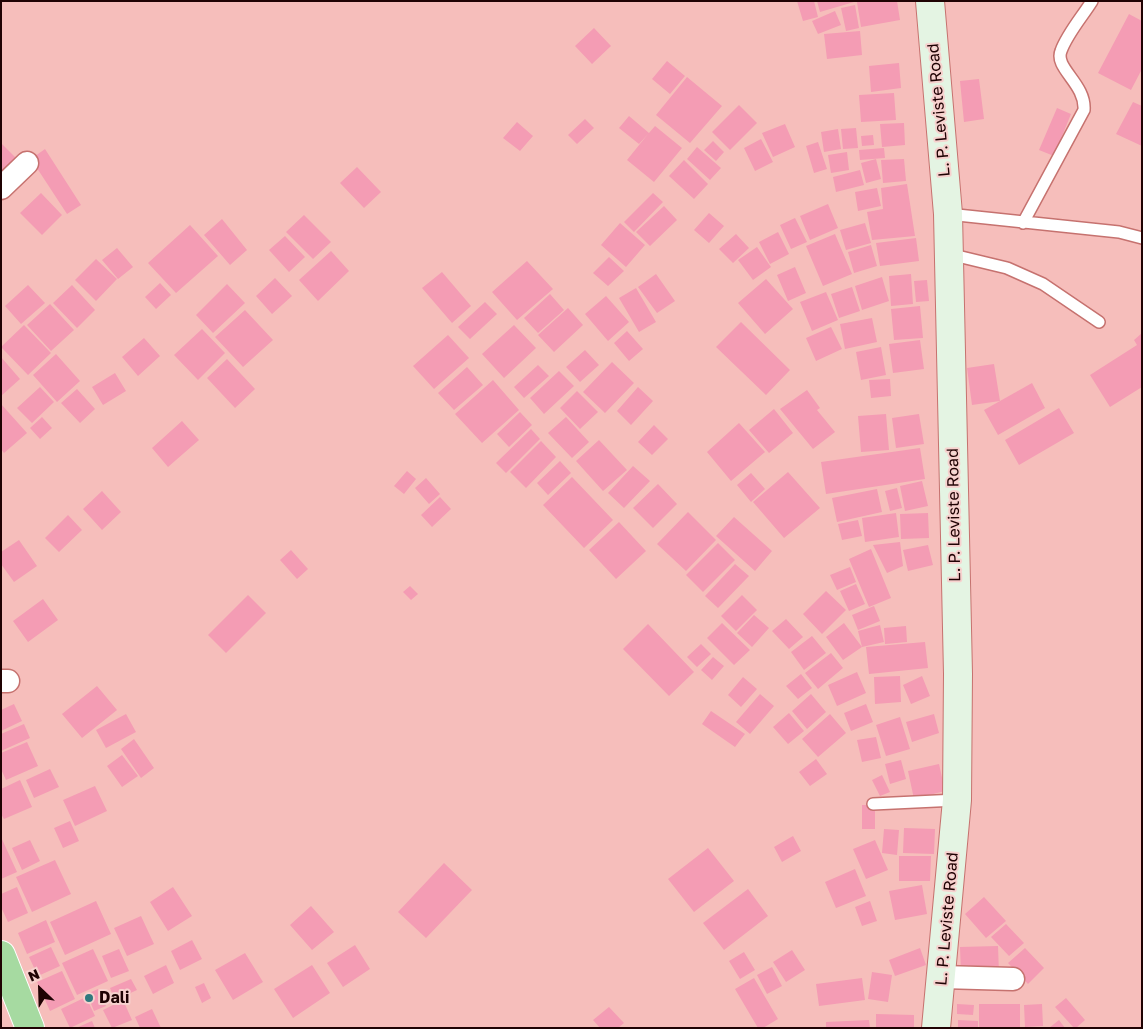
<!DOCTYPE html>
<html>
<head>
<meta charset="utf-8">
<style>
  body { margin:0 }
  #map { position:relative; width:1143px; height:1029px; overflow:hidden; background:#f6bebb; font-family:"Golos Text",sans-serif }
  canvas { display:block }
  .frame { position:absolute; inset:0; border:2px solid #1f0203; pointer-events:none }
  .north { position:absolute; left:15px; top:964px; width:50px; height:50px; -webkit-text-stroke:4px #f7d1ce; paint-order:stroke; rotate:336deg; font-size:14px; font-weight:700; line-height:20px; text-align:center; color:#1f0203 }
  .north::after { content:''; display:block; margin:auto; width:18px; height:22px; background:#1f0203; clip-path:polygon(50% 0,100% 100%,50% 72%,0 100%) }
</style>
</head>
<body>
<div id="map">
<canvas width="1143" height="1029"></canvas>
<div class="frame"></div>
<div class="north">N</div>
</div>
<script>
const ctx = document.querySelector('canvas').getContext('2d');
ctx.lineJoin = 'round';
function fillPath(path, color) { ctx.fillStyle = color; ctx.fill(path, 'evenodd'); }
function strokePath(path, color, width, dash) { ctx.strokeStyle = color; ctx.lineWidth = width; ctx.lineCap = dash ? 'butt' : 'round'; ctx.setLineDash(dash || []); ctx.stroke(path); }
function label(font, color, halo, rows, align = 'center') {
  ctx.font = font + ' "Golos Text",sans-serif'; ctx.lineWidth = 4; ctx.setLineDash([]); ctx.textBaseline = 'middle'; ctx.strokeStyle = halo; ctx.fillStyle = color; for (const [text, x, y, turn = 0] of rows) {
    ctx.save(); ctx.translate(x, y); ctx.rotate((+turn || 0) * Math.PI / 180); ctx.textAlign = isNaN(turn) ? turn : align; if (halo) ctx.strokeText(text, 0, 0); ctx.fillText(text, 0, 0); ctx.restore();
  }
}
fillPath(new Path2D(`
  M 797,1 L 814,1 L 818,17 L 803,21 Z
  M 817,1 L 853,1 L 854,2 L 820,12 Z
  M 897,1 L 900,20 L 861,27 L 857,2 Z
  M 855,5 L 859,28 L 846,31 L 841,8 Z
  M 835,11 L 841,25 L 818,34 L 812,21 Z
  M 1129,14 L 1142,21 L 1142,69 L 1131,90 L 1098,73 Z
  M 594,28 L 611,46 L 592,64 L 575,46 Z
  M 860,31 L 862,55 L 827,59 L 824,34 Z
  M 667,61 L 685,76 L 670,94 L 652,79 Z
  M 899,63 L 901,88 L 871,92 L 869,66 Z
  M 687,77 L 722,106 L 690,143 L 656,115 Z
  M 979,79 L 984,119 L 964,122 L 960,81 Z
  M 894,93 L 896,120 L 861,122 L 859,95 Z
  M 1133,102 L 1142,106 L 1142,146 L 1116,134 Z
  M 739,105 L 757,123 L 730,150 L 712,132 Z
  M 1057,108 L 1071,114 L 1054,156 L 1039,150 Z
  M 629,116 L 649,133 L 655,126 L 682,148 L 654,182 L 627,160 L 648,134 L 639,144 L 619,128 Z
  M 585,119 L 594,128 L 577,144 L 568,135 Z
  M 517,122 L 533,136 L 520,151 L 503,138 Z
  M 904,123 L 905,145 L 882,147 L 880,124 Z
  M 785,124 L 795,147 L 773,157 L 762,133 Z
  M 856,128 L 858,148 L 843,149 L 841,129 Z
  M 838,129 L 841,149 L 824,152 L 821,132 Z
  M 873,135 L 874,145 L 862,146 L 861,136 Z
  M 761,139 L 773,162 L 755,171 L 744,148 Z
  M 713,141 L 724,152 L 716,161 L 704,150 Z
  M 818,142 L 827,169 L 814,173 L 806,146 Z
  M 1,143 L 16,158 L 1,173 Z
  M 697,147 L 721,168 L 710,180 L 687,159 Z
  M 884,148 L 885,158 L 860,160 L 859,150 Z
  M 45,149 L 81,205 L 67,214 L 31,159 Z
  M 847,152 L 849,170 L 831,173 L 828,155 Z
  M 876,159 L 881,179 L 866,183 L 861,163 Z
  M 904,159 L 906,181 L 883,183 L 881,160 Z
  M 684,160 L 708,184 L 694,199 L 669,176 Z
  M 357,167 L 381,192 L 364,208 L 340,183 Z
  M 860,170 L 864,185 L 836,192 L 833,177 Z
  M 907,184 L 915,236 L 872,240 L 867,212 L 883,209 L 881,188 Z
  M 877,188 L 881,206 L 858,211 L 855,192 Z
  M 41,193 L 62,215 L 42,235 L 20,213 Z
  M 653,193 L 663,202 L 634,232 L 624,222 Z
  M 828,204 L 838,228 L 810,240 L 800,216 Z
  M 664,206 L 677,220 L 650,246 L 636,232 Z
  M 709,213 L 724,226 L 709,243 L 694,230 Z
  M 304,215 L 331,242 L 313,259 L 286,232 Z
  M 795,218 L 807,242 L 791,249 L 780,225 Z
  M 222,219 L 247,250 L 230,265 L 204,235 Z
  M 620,223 L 645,245 L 626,267 L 601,245 Z
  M 865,223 L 871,243 L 846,250 L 840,230 Z
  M 190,225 L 218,256 L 176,293 L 148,263 Z
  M 778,232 L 789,254 L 770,264 L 759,242 Z
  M 736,234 L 749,248 L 733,263 L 719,249 Z
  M 835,234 L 852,274 L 823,286 L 806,246 Z
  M 285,236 L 305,257 L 289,272 L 269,250 Z
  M 916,238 L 919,261 L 880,266 L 876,243 Z
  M 871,245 L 877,266 L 854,273 L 848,252 Z
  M 757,247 L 771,267 L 753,280 L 738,260 Z
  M 117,248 L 133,267 L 118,279 L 102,260 Z
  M 331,251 L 349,271 L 318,301 L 299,280 Z
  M 609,257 L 624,271 L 608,286 L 593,273 Z
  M 96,259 L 117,279 L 96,301 L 75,280 Z
  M 527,261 L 553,289 L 517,320 L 492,292 Z
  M 795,267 L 806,293 L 788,301 L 777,275 Z
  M 442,272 L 471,306 L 452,323 L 422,288 Z
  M 656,274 L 675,301 L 657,313 L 638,287 Z
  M 911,274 L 913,304 L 891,306 L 889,276 Z
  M 882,277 L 889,301 L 862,310 L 855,286 Z
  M 275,278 L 292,296 L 272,314 L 256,296 Z
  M 766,279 L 793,309 L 765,334 L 738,303 Z
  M 927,280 L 929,301 L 916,302 L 914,281 Z
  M 160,283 L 171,295 L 156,309 L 145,297 Z
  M 227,284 L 245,303 L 213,333 L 196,315 Z
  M 28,285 L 45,303 L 21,324 L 5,306 Z
  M 72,285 L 95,310 L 77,328 L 53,303 Z
  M 852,287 L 860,311 L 839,318 L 831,294 Z
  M 636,288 L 656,322 L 639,332 L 619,298 Z
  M 826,292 L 838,320 L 812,331 L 800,302 Z
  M 550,294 L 564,310 L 538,333 L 524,318 Z
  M 606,296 L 629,322 L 608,341 L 585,314 Z
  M 485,302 L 497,314 L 470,339 L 458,327 Z
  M 50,304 L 74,330 L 51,351 L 27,325 Z
  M 920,306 L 923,338 L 894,340 L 891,309 Z
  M 568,308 L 583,325 L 554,352 L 538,335 Z
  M 245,310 L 273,340 L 243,367 L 215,337 Z
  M 872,318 L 877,342 L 845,349 L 840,324 Z
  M 741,322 L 790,370 L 766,395 L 716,347 Z
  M 24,325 L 51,353 L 28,375 L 1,347 Z
  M 514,325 L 536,348 L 504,378 L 482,354 Z
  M 831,327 L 842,349 L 816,361 L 806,338 Z
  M 202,329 L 225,353 L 198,380 L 174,355 Z
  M 627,331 L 643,349 L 629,361 L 614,343 Z
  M 1142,333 L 1142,387 L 1110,407 L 1090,375 L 1137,345 L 1134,340 Z
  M 448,335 L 469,358 L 434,389 L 413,366 Z
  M 144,338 L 160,356 L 138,376 L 122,357 Z
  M 920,340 L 924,369 L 893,373 L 889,344 Z
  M 881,347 L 886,375 L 861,380 L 856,352 Z
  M 585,350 L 599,365 L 580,382 L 566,367 Z
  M 56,354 L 80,381 L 57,402 L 33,375 Z
  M 1,357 L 20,379 L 1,396 Z
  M 227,359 L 255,389 L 235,408 L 207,378 Z
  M 612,362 L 634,383 L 605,413 L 583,392 Z
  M 994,364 L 1000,401 L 972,405 L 967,368 Z
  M 538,365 L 549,376 L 524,398 L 514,387 Z
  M 467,367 L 483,385 L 454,410 L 438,393 Z
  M 559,371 L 574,386 L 544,414 L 530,398 Z
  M 115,373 L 126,391 L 103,405 L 92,387 Z
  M 890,379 L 891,396 L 871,398 L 869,380 Z
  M 493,380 L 519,410 L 482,443 L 455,414 Z
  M 1032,383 L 1045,408 L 998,435 L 984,410 Z
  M 40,387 L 54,402 L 32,423 L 17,408 Z
  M 638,387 L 653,401 L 631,425 L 617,411 Z
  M 77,389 L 95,409 L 80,423 L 61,403 Z
  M 807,390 L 820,408 L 817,410 L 835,432 L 813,449 L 780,409 Z
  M 577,391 L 598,412 L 580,429 L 560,408 Z
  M 1,404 L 27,433 L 4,453 L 1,449 Z
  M 1059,408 L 1074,433 L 1019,465 L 1005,440 Z
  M 774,409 L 793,433 L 769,453 L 749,430 Z
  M 520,412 L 532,425 L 509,447 L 497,434 Z
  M 886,414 L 889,450 L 861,452 L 858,416 Z
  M 919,414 L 924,444 L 896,448 L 892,418 Z
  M 42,417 L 52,428 L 40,439 L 30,428 Z
  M 566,417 L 589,442 L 572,458 L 548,433 Z
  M 182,421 L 199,440 L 168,467 L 152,448 Z
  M 739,423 L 765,452 L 731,481 L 707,452 Z
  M 654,425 L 668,439 L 652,455 L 638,442 Z
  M 531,429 L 540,439 L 506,473 L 496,463 Z
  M 599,440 L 627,470 L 603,491 L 576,461 Z
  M 541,441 L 556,457 L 526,488 L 510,472 Z
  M 920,448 L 925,479 L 826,494 L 821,462 Z
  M 560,461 L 571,473 L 548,495 L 537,483 Z
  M 633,466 L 650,481 L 624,508 L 608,493 Z
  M 407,471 L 416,479 L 404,494 L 394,486 Z
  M 788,472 L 820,508 L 784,538 L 753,502 Z
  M 751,473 L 765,489 L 751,502 L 737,485 Z
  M 572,477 L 613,520 L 584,548 L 543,505 Z
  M 426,478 L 440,494 L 429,504 L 415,488 Z
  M 922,481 L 928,506 L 905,511 L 900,486 Z
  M 658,484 L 677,504 L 653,528 L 633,508 Z
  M 897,488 L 902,508 L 890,511 L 885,491 Z
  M 877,489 L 882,512 L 837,522 L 832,498 Z
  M 102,491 L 121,512 L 102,530 L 83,509 Z
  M 440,497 L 451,509 L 432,527 L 421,515 Z
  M 688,512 L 716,540 L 686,571 L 657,544 Z
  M 896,513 L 899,537 L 865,542 L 862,518 Z
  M 928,513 L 929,538 L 901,539 L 900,514 Z
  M 68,515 L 82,530 L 59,552 L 45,538 Z
  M 734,517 L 772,551 L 755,571 L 716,536 Z
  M 858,520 L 862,536 L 842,540 L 838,524 Z
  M 619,522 L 646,551 L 616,579 L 589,550 Z
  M 19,540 L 37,566 L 14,582 L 1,564 L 1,552 Z
  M 900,542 L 903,566 L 887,573 L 873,545 Z
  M 718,543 L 735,560 L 703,592 L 686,575 Z
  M 928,545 L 933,565 L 908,571 L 903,550 Z
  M 871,549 L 891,598 L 869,607 L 849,559 Z
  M 291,550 L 308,569 L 297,579 L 280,560 Z
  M 735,564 L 749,576 L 718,608 L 705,596 Z
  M 850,567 L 856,582 L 837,590 L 830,575 Z
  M 856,584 L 865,604 L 849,611 L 840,591 Z
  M 410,586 L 418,594 L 411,600 L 403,592 Z
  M 826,591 L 846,610 L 822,634 L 803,614 Z
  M 248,595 L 266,613 L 226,653 L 208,635 Z
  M 742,595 L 757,610 L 736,631 L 721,616 Z
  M 43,599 L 58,620 L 28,642 L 13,621 Z
  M 874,606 L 880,621 L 858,630 L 852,615 Z
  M 754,615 L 769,628 L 752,647 L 737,633 Z
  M 786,619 L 803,637 L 789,649 L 772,631 Z
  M 722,623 L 750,650 L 734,665 L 707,638 Z
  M 844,623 L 862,647 L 843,660 L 826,637 Z
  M 648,624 L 694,672 L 669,696 L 623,649 Z
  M 880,625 L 884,642 L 862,647 L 858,631 Z
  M 906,626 L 907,642 L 885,644 L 884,628 Z
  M 812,636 L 826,653 L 804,670 L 791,652 Z
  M 925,642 L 928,668 L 869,674 L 866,647 Z
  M 701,644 L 711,654 L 697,667 L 687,657 Z
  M 831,653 L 843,668 L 818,689 L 805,673 Z
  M 713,657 L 724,666 L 712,680 L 701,670 Z
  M 857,672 L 866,693 L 837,706 L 828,685 Z
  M 801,674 L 812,688 L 798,699 L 786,686 Z
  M 900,676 L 901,702 L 875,704 L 874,677 Z
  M 922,676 L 930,696 L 911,704 L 903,685 Z
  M 743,677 L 757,689 L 741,707 L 728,695 Z
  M 97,686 L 117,710 L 82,738 L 62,714 Z
  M 760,694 L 774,706 L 750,734 L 736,722 Z
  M 811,694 L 826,712 L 807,729 L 792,711 Z
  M 14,704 L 22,721 L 1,731 L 1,710 Z
  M 866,704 L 873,722 L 851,731 L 844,713 Z
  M 711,711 L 745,734 L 735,747 L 702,724 Z
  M 789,713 L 804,731 L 788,744 L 773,727 Z
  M 126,714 L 136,732 L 106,748 L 96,730 Z
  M 830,714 L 846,733 L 818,757 L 802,739 Z
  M 934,714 L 939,733 L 912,742 L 906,722 Z
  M 900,717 L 910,749 L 886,756 L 876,725 Z
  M 24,724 L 30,738 L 1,751 L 1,734 Z
  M 876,737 L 881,758 L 862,762 L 857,740 Z
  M 134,739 L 154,768 L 141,778 L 121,749 Z
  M 27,742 L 38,766 L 6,780 L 1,769 L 1,753 Z
  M 122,755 L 138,776 L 122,787 L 107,766 Z
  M 816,759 L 827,774 L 810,786 L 799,772 Z
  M 901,760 L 906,779 L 890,784 L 885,764 Z
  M 939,764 L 945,791 L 914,799 L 908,771 Z
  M 50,769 L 59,787 L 34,798 L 26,780 Z
  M 882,775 L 890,792 L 880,796 L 872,780 Z
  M 20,780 L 32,807 L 4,819 L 1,814 L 1,789 Z
  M 95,786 L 107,811 L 75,826 L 63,800 Z
  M 862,805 L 875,805 L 875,829 L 862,829 Z
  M 70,821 L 79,841 L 63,848 L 54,828 Z
  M 904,828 L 935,829 L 934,854 L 903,853 Z
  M 884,829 L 899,830 L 897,855 L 882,853 Z
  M 793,836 L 801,851 L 782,862 L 774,847 Z
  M 1,837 L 17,872 L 1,879 Z
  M 30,840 L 40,861 L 22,870 L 12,848 Z
  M 875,840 L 888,870 L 866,879 L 853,849 Z
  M 708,848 L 734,881 L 694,912 L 668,879 Z
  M 899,856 L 931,856 L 930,881 L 899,881 Z
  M 55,860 L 71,894 L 32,912 L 16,877 Z
  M 444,863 L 472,890 L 426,938 L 398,912 Z
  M 855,869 L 866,896 L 836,908 L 825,882 Z
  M 922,885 L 927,914 L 895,920 L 889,891 Z
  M 17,887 L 28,913 L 8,922 L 1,907 L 1,894 Z
  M 173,887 L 192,916 L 168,931 L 150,902 Z
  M 748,889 L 768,916 L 724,950 L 703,923 Z
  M 984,897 L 1006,921 L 986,938 L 965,914 Z
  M 96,901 L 111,934 L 65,955 L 50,922 Z
  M 870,901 L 877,921 L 862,926 L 855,907 Z
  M 311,906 L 334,932 L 312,950 L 290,925 Z
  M 141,916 L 154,944 L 127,956 L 114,928 Z
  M 46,920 L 55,942 L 27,954 L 18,933 Z
  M 1006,924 L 1024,943 L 1009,956 L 991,937 Z
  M 192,940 L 202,959 L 180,970 L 171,951 Z
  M 355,945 L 370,969 L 343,987 L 327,963 Z
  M 998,946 L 999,973 L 961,974 L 960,947 Z
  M 51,947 L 60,966 L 38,976 L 29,957 Z
  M 920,948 L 926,965 L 895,976 L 889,960 Z
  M 1025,948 L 1044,968 L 1028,984 L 1008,963 Z
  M 93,949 L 108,981 L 77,995 L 62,963 Z
  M 119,949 L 129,971 L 111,978 L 102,956 Z
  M 792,950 L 805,970 L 786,982 L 773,962 Z
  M 744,952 L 755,970 L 740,979 L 729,961 Z
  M 245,953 L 263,982 L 233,1000 L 215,970 Z
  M 166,965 L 174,983 L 153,994 L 144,976 Z
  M 312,965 L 330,993 L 293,1018 L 274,989 Z
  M 772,967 L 782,986 L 767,994 L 757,975 Z
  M 62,971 L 75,999 L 50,1011 L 37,982 Z
  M 872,972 L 892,975 L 888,1002 L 868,999 Z
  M 754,978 L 778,1019 L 763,1028 L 758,1028 L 735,989 Z
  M 862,978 L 865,1000 L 819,1006 L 816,984 Z
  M 131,979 L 137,990 L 115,1000 L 110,988 Z
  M 204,983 L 211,998 L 202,1003 L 195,987 Z
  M 98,989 L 106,1006 L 94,1011 L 87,994 Z
  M 86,997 L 95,1016 L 70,1028 L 61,1009 Z
  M 1066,998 L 1085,1020 L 1076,1028 L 1074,1028 L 1055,1007 Z
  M 123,1000 L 132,1020 L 112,1028 L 103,1010 Z
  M 957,1004 L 974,1005 L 973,1015 L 957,1014 Z
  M 979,1004 L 1020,1004 L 1020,1027 L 979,1027 Z
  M 1042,1004 L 1043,1026 L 1025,1027 L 1024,1005 Z
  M 609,1007 L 624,1023 L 618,1028 L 600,1028 L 593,1020 Z
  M 152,1009 L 161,1028 L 140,1028 L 135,1017 Z
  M 876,1014 L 914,1015 L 914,1028 L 876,1028 Z
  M 869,1020 L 870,1028 L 826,1028 L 826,1022 Z
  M 958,1020 L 978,1021 L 978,1028 L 958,1028 Z
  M 1059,1020 L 1065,1028 L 1049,1028 Z
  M 92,1021 L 95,1028 L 76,1028 Z`), '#f49cb4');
const lane = new Path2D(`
  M 948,214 L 1119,232 L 1142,238
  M 1023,223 L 1084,110 C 1086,84 1054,68 1061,51 C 1067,34 1082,17 1092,1
  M 949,254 L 1007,268 L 1043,284 L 1099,322
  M 873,804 L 957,800`);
const street = new Path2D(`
  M 1,188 L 27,163
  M 1,681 L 8,681
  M 942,977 L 1013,979`);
const secondary = new Path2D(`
  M 930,1 L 948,214 L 958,674 L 957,800 L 936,1028`);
const highway = new Path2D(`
  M 1,955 L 30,1028`);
strokePath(lane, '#c6726f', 14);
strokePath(street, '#c6726f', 25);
strokePath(secondary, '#c6726f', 30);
strokePath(highway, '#fff', 30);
strokePath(lane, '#fff', 11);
strokePath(street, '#fff', 22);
strokePath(secondary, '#e4f4e3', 28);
strokePath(highway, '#a6daa1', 28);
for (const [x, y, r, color] of [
  [89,998,5,"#2f797e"]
]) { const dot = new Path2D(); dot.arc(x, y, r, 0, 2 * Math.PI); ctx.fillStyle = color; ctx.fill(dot); strokePath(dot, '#f7d1ce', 2); }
label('16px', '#1f0203', '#f7d1ce', [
  ["L. P. Leviste Road",939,110,-95],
  ["L. P. Leviste Road",954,515,-91],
  ["L. P. Leviste Road",947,919,-85]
]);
label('bold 16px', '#1f0203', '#f7d1ce', [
  ["Dali",99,998]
], 'left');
</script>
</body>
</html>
